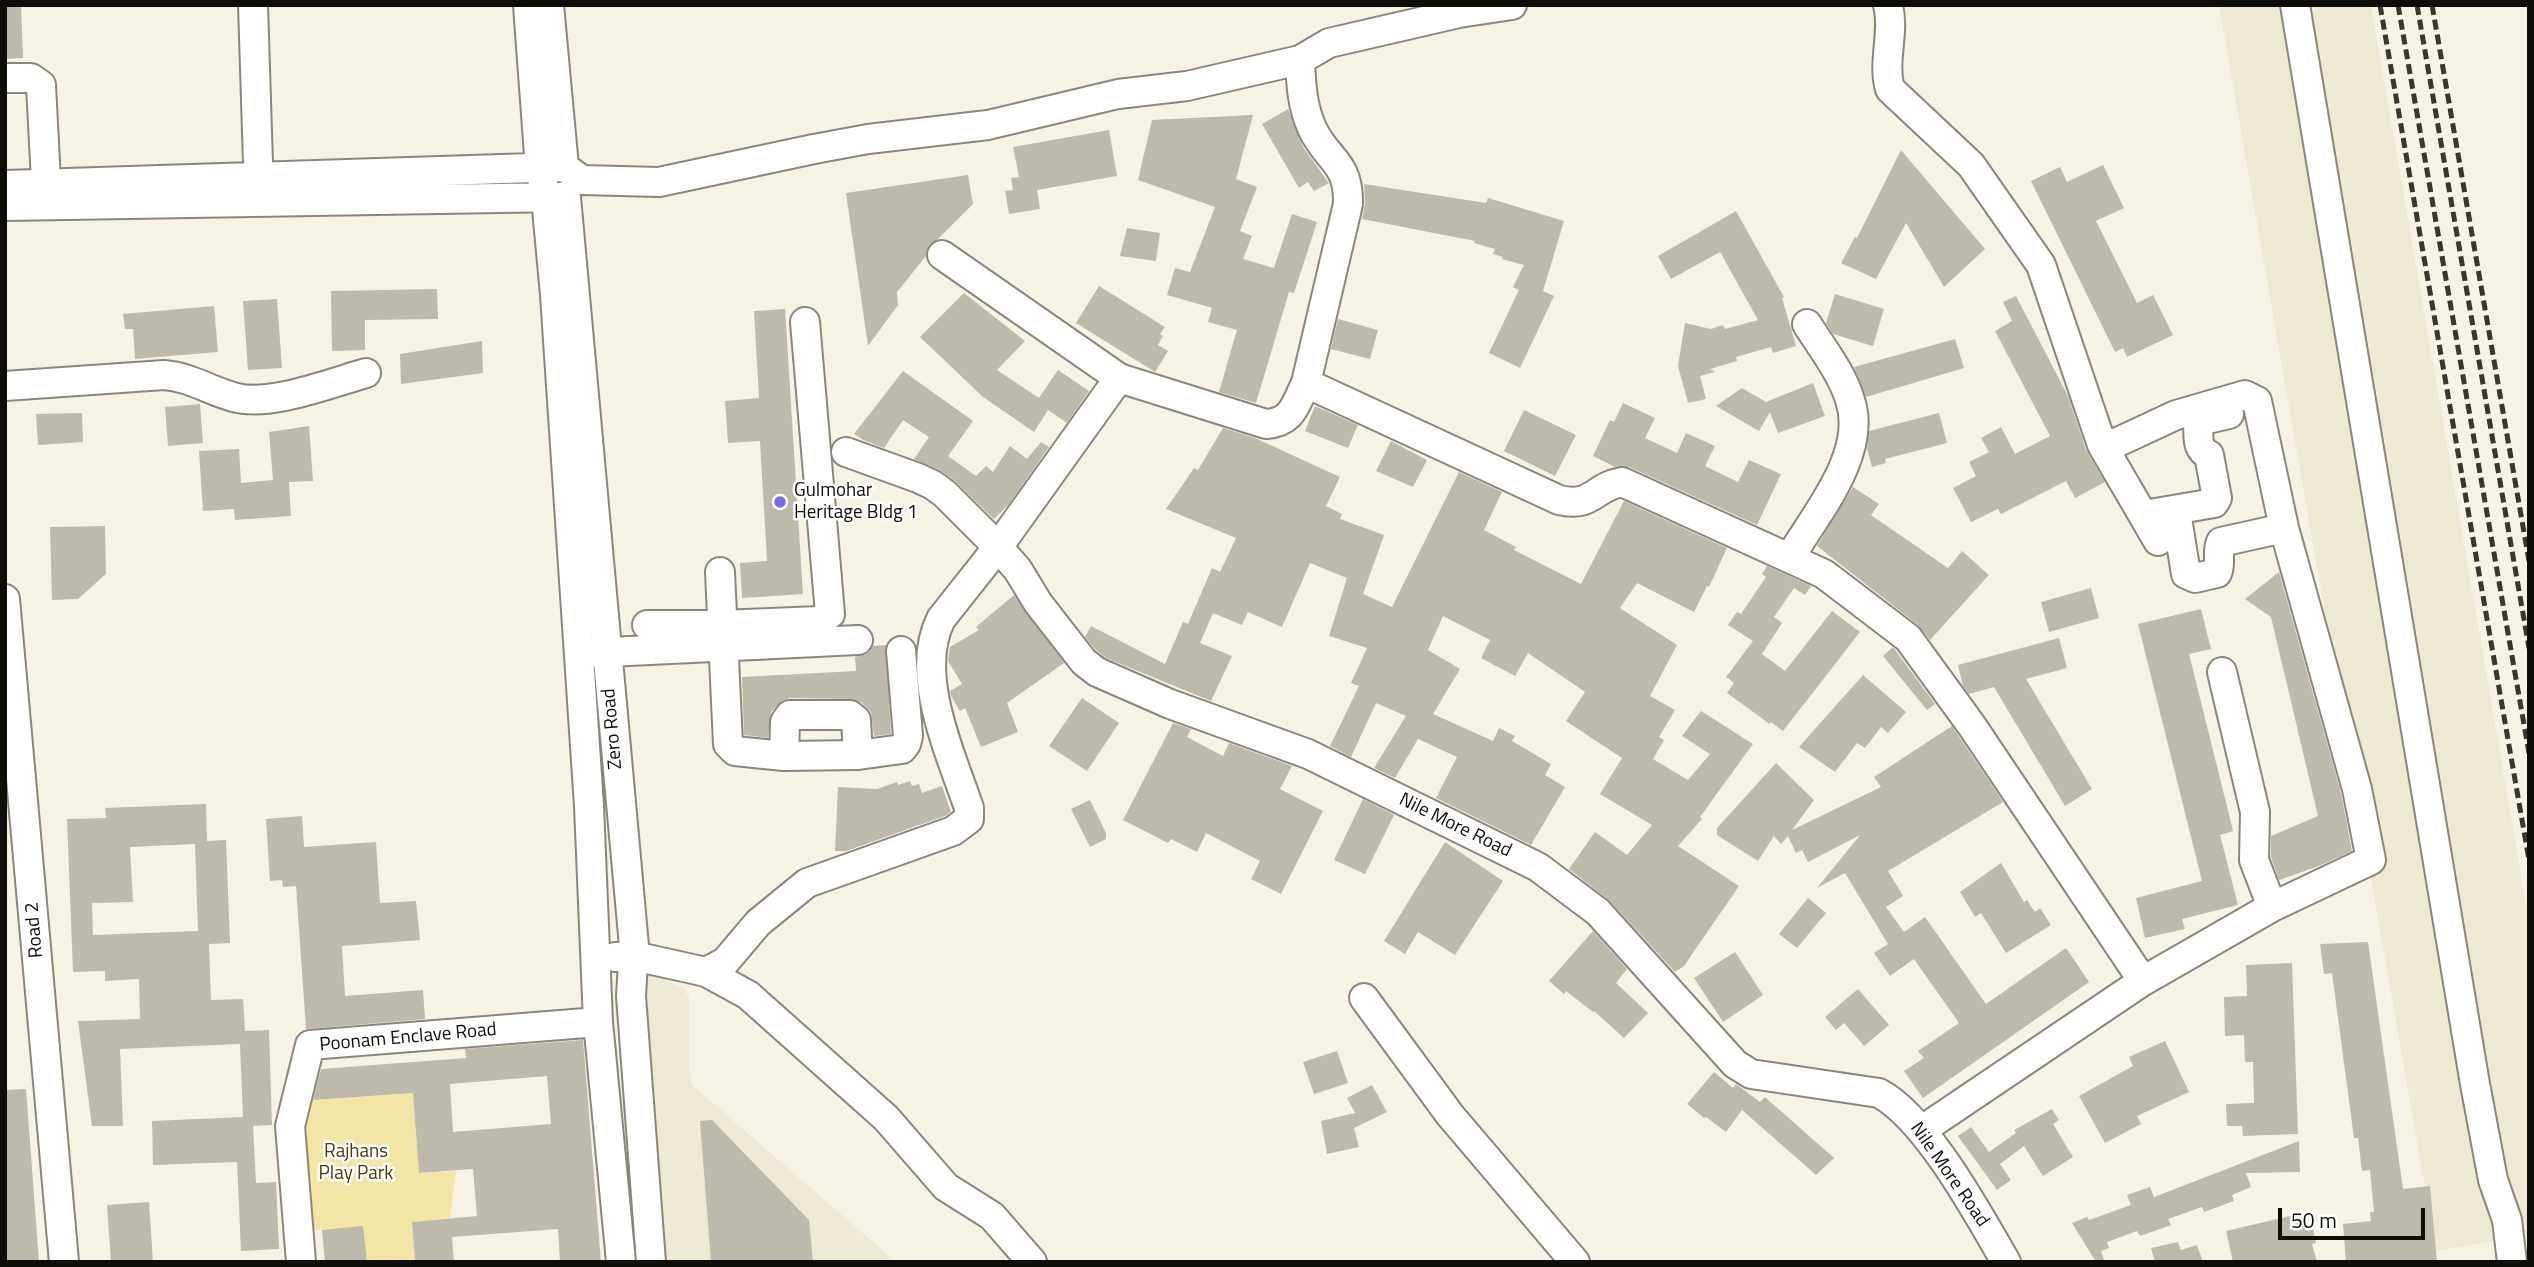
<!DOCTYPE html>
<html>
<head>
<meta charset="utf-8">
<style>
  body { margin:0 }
  #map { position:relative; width:2534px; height:1267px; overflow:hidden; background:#f6f3e4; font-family:"Titillium Web",sans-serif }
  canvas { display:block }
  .frame { position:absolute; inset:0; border:7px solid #0e0d08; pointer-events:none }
  .scale { position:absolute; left:2278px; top:1208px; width:147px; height:32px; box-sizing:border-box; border:4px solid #0e0d08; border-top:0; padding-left:9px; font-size:21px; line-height:24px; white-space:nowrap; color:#0e0d08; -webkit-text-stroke:5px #fff; paint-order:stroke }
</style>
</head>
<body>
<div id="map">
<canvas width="2534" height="1267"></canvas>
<div class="frame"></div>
<div class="scale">50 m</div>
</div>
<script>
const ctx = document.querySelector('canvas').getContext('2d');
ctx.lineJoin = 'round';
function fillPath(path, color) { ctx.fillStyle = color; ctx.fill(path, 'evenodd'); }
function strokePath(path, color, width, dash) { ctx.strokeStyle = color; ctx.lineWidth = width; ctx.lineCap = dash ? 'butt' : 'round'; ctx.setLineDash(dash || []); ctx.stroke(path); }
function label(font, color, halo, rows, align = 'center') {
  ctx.font = font + ' "Titillium Web",sans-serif'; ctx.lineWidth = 5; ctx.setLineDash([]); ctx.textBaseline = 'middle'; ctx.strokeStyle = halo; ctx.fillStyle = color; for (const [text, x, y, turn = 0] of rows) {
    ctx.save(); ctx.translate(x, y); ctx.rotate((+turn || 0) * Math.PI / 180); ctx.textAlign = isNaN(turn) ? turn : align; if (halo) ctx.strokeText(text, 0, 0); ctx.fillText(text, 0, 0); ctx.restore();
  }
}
fillPath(new Path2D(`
  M 2219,5 L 2371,5 L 2529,921 L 2529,1256 L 2525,1236 L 2436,1251 Z
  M 643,967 L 684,989 L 689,997 L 689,1071 L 692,1085 L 896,1262 L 666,1262 Z`), '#eee9d3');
fillPath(new Path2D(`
  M 299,1087 L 313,1100 L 413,1093 L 419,1173 L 456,1171 L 450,1218 L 412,1222 L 415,1262 L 367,1262 L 322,1230 L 298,1230 Z`), '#f3e5a5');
fillPath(new Path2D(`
  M 5,5 L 21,5 L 23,58 L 5,59 Z
  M 1288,109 L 1303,147 L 1329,183 L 1314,191 L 1308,182 L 1299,188 L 1262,124 Z
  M 1253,115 L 1236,179 L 1257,187 L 1240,231 L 1252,236 L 1243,259 L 1274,268 L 1292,214 L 1317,222 L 1294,293 L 1289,292 L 1256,403 L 1219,392 L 1237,330 L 1208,322 L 1212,308 L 1167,295 L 1175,268 L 1190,272 L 1215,207 L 1138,180 L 1152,120 Z
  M 1109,130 L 1117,176 L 1037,190 L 1040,209 L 1009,214 L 1005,191 L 1013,190 L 1011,178 L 1019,177 L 1013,147 Z
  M 1901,150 L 1985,249 L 1944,287 L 1906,223 L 1876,279 L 1841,263 L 1855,237 L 1857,238 Z
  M 2103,165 L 2124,208 L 2096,221 L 2137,303 L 2153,295 L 2173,335 L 2127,357 L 2123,348 L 2115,352 L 2031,181 L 2060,167 L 2067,182 Z
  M 968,175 L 973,204 L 938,239 L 929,245 L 926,256 L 897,292 L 898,305 L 868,346 L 846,193 Z
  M 1364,184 L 1486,203 L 1488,198 L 1564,221 L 1543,291 L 1554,296 L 1520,368 L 1489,353 L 1519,290 L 1513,287 L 1524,265 L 1502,259 L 1503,257 L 1493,254 L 1495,249 L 1474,243 L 1475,241 L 1362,219 L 1365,204 Z
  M 1736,211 L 1784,297 L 1782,298 L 1796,346 L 1773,353 L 1771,347 L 1736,357 L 1737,361 L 1710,369 L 1715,372 L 1700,376 L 1706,399 L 1688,403 L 1678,366 L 1685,323 L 1711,329 L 1723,325 L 1725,329 L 1758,320 L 1720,252 L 1671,279 L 1658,256 Z
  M 1127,228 L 1160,233 L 1156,261 L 1120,256 Z
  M 1099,286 L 1165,327 L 1160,334 L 1163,336 L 1158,345 L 1168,351 L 1155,372 L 1076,323 Z
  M 437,289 L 438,319 L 365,320 L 365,350 L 332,351 L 331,291 Z
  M 964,293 L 1025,341 L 997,370 L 1039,398 L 1058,370 L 1089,391 L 1067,423 L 1048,410 L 1034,432 L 983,397 L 920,337 Z
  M 1835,294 L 1884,309 L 1873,346 L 1833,334 L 1826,323 Z
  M 2016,296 L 2068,396 L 2086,450 L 2105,482 L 2075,498 L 2066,481 L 2001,514 L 1998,509 L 1971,522 L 1953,488 L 1976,476 L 1969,462 L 1989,452 L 1981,438 L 2001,427 L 2015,454 L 2050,436 L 1995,331 L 2012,321 L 2003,302 Z
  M 277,299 L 282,368 L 248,370 L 243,301 Z
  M 214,306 L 218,352 L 135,359 L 133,329 L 125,329 L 123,314 Z
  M 785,309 L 803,594 L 742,598 L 740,563 L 767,561 L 760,441 L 728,443 L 725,401 L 759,398 L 754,311 Z
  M 1338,319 L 1378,330 L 1370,359 L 1331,349 Z
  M 1955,339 L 1964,368 L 1866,397 L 1854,367 Z
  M 482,341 L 483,373 L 401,384 L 400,354 Z
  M 903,371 L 973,421 L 948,456 L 976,476 L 986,466 L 993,472 L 1010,446 L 1027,459 L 1041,442 L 1049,447 L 1009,504 L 994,519 L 955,481 L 940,470 L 914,459 L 929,437 L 903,420 L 884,448 L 863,440 L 854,434 Z
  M 1813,383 L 1825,416 L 1778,433 L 1770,412 L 1759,431 L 1716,406 L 1742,388 L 1766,402 Z
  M 1623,403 L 1655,418 L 1645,438 L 1677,453 L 1686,433 L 1715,446 L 1705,466 L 1738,482 L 1749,460 L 1781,474 L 1757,525 L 1629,467 L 1615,467 L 1593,456 L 1610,420 L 1614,422 Z
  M 200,404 L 203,443 L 168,446 L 165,407 Z
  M 1315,406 L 1358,425 L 1348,448 L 1305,431 Z
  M 1524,410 L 1576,435 L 1555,476 L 1504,451 Z
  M 82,413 L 83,442 L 38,445 L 36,414 Z
  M 1939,413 L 1947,443 L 1885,459 L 1886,463 L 1872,467 L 1867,449 L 1869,431 Z
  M 309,426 L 313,481 L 289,482 L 291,516 L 235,520 L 234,509 L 203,511 L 199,451 L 239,449 L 241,483 L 273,480 L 269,432 Z
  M 1223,428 L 1255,438 L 1340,477 L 1326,506 L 1342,514 L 1340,519 L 1384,535 L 1363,594 L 1392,607 L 1459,472 L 1502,492 L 1484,530 L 1516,547 L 1514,550 L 1581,584 L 1624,501 L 1727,548 L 1709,587 L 1707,586 L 1694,612 L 1637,583 L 1620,608 L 1677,645 L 1650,696 L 1675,710 L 1659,737 L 1664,740 L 1653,759 L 1688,780 L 1710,754 L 1682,736 L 1701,711 L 1753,744 L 1700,817 L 1702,819 L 1678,846 L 1739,886 L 1684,966 L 1675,972 L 1610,901 L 1569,869 L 1595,832 L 1627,855 L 1652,825 L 1600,794 L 1622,758 L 1566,721 L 1585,692 L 1528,653 L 1515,676 L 1481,658 L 1490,640 L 1443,616 L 1428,650 L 1460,669 L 1433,714 L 1493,741 L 1499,728 L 1515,736 L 1512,741 L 1551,764 L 1545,775 L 1565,787 L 1531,845 L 1436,798 L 1457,757 L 1418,739 L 1395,778 L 1374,768 L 1406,716 L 1376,703 L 1351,757 L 1330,746 L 1359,686 L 1351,683 L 1367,648 L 1329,636 L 1347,578 L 1310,563 L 1282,627 L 1248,612 L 1242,625 L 1213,613 L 1200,643 L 1232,656 L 1211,701 L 1106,658 L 1096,650 L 1085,637 L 1091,626 L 1165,664 L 1183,622 L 1188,624 L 1212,568 L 1220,572 L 1236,538 L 1166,509 L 1194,468 L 1198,470 Z
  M 1391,441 L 1427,460 L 1413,487 L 1376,471 Z
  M 1853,487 L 1879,504 L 1871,515 L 1948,568 L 1962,551 L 1989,575 L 1930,640 L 1918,625 L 1817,546 Z
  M 105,526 L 106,574 L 78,599 L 52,600 L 50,527 Z
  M 1767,566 L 1811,586 L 1805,595 L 1794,588 L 1774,617 L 1782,623 L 1762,654 L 1785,671 L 1832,611 L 1860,632 L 1783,731 L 1771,722 L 1770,724 L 1767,722 L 1727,693 L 1734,683 L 1726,677 L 1753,641 L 1728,625 L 1737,612 L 1741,614 L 1766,577 L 1762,574 Z
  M 2279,572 L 2341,793 L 2352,851 L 2319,866 L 2279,880 L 2271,857 L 2271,836 L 2318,816 L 2271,617 L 2245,599 Z
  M 2091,588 L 2099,618 L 2049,632 L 2041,602 Z
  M 1014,595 L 1064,663 L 1007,703 L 1018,732 L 981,747 L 965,708 L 960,711 L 951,696 L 950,691 L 962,684 L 948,661 L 950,647 L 979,630 L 976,627 Z
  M 2201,609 L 2211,649 L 2189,654 L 2233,831 L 2220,835 L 2238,905 L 2182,919 L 2185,929 L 2145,938 L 2136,898 L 2202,881 L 2138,624 Z
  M 2059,638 L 2067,668 L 2026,679 L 2092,789 L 2065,806 L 1994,687 L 1969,694 L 1963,686 L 1958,665 Z
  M 886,645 L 891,734 L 874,736 L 871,712 L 861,702 L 851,699 L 790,698 L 782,701 L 771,712 L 768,738 L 744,735 L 742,677 L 856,671 L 855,657 L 866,654 L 873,646 Z
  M 1893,647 L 1935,704 L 1927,710 L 1883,656 Z
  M 1863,675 L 1906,712 L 1888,733 L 1881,727 L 1865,748 L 1857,743 L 1835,772 L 1799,747 Z
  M 1082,698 L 1119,723 L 1087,771 L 1049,746 Z
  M 1173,723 L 1191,729 L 1187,737 L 1223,756 L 1229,743 L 1292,766 L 1280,789 L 1323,811 L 1281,894 L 1251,879 L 1260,861 L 1206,833 L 1197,852 L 1171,839 L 1168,843 L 1123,820 Z
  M 1952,726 L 2003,802 L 1888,871 L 1903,896 L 1886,907 L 1904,932 L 1925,917 L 1986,1004 L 2066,948 L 2089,982 L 1923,1098 L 1904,1071 L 1924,1058 L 1918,1051 L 1959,1023 L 1914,959 L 1890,976 L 1874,953 L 1888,944 L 1845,873 L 1817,888 L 1860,835 L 1808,862 L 1802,850 L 1796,853 L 1788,836 L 1781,844 L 1774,836 L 1758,861 L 1717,835 L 1717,828 L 1776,763 L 1814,800 L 1792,830 L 1881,787 L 1874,777 Z
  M 910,781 L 912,786 L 919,784 L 922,793 L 942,786 L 951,812 L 945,816 L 846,851 L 835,851 L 838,787 L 877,789 L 897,782 L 898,785 Z
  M 1363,799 L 1394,815 L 1365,874 L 1334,860 Z
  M 1090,800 L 1106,833 L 1106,839 L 1090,847 L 1071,809 Z
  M 206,804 L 207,841 L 226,840 L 230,943 L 209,944 L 211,1000 L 243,999 L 245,1031 L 269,1030 L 272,1125 L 253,1126 L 256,1183 L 276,1182 L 279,1249 L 241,1251 L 237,1162 L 153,1165 L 152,1121 L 243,1117 L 240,1044 L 120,1049 L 123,1126 L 92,1126 L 78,1021 L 140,1019 L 139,979 L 105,981 L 105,971 L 73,972 L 67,819 L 106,818 L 105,808 ZM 195,844 L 198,931 L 93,935 L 92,903 L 133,902 L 130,847 Z
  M 302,816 L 304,847 L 376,842 L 380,903 L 416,901 L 420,940 L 342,946 L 345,996 L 423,990 L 425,1019 L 306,1029 L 296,886 L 283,887 L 282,880 L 270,881 L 266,819 Z
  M 1445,842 L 1503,881 L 1455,955 L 1418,932 L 1405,954 L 1384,941 Z
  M 2001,863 L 2024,902 L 2027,900 L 2035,912 L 2040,908 L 2051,925 L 2006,953 L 1981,913 L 1975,917 L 1960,892 Z
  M 1808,898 L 1826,913 L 1797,948 L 1779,934 Z
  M 1593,931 L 1627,969 L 1616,983 L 1648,1013 L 1624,1038 L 1594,1011 L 1593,1012 L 1566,991 L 1564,994 L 1549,981 Z
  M 2368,942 L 2403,1189 L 2430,1186 L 2437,1262 L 2346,1262 L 2343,1224 L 2371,1221 L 2370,1212 L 2374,1212 L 2370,1170 L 2362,1171 L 2358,1138 L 2354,1138 L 2332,973 L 2324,974 L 2320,944 Z
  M 1735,952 L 1763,995 L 1723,1022 L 1694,978 Z
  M 2292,963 L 2298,1134 L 2243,1136 L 2242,1126 L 2227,1126 L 2226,1104 L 2254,1103 L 2253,1062 L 2245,1062 L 2244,1035 L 2225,1036 L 2224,997 L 2247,996 L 2246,965 Z
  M 1858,989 L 1889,1025 L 1864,1046 L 1844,1023 L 1836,1030 L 1825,1017 Z
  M 583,1040 L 601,1262 L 560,1262 L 558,1229 L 452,1237 L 454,1262 L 415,1262 L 412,1222 L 477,1216 L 473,1169 L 419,1173 L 413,1093 L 313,1100 L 321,1069 L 466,1058 L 465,1049 ZM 547,1076 L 551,1124 L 453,1132 L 450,1084 Z
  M 2165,1041 L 2189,1092 L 2137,1116 L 2141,1124 L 2105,1143 L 2079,1096 L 2133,1066 L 2129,1057 Z
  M 1337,1051 L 1348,1083 L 1314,1094 L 1303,1062 Z
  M 1714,1072 L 1733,1088 L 1736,1084 L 1760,1102 L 1765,1097 L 1834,1158 L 1816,1175 L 1742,1110 L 1726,1132 L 1706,1117 L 1704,1118 L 1687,1104 Z
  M 1372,1085 L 1387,1112 L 1354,1128 L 1359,1147 L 1327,1154 L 1321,1121 L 1355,1113 L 1347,1098 Z
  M 26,1089 L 39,1262 L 5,1262 L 5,1090 Z
  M 2052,1109 L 2059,1120 L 2053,1124 L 2073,1157 L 2043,1176 L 2024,1146 L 2000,1164 L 2011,1180 L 1997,1190 L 1958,1136 L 1971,1127 L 1989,1152 L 2016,1133 L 2014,1130 Z
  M 712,1120 L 809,1220 L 813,1262 L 711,1262 L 700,1121 Z
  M 2299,1141 L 2300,1172 L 2246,1173 L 2251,1187 L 2232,1195 L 2234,1201 L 2204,1212 L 2202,1207 L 2168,1219 L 2171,1225 L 2146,1234 L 2140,1236 L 2137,1231 L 2107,1242 L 2109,1248 L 2101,1251 L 2104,1260 L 2101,1262 L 2096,1262 L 2072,1223 L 2087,1217 L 2089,1220 L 2131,1205 L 2127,1195 L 2150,1187 L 2154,1197 Z
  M 149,1202 L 153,1262 L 111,1262 L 107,1205 Z
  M 2303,1213 L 2307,1230 L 2313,1228 L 2316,1243 L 2312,1244 L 2317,1262 L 2233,1262 L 2226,1231 Z
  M 363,1226 L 367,1262 L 325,1262 L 322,1230 Z
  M 2178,1242 L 2181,1250 L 2197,1245 L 2203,1262 L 2155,1262 L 2151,1248 Z`), '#bdbaac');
const minor = new Path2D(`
  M 253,5 L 259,195
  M 528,5 L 540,169 L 546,198 L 555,295 L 589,806 L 598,1022 L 621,1262
  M 549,5 L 564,167
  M 2295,5 L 2475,1084 L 2493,1180 L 2507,1220 L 2512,1262
  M 1300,60 C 1301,84 1302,106 1312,128 C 1327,161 1349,161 1348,204 L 1306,383 L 1559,500 C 1593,508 1593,487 1622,482 L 1824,574 L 1908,638 L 1972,726 L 2143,981 L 2272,907 L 2371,860 L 2357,789 L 2284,528 L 2257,401 L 2245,395 L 2176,415 L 2118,442 L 2102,445 L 2041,265 L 1971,165 L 1890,89 C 1882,61 1895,34 1888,5
  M 5,78 L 31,78 L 41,85 L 47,201
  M 5,185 L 564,167 L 582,180 L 659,182 L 814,149 L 868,139 L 988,125 L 1118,94 L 1187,86 L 1300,60 L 1329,43 L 1459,13 L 1512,5
  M 566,197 L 634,946 L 631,996 L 651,1262
  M 5,206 L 562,197
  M 942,255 L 1119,378 L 1266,424 C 1293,422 1295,405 1306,383
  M 5,386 L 164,375 C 191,377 212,392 237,398 C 272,406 331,383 366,373
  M 2102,445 L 2158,541
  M 846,452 L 918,478 L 933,485 L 945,494 L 998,547 L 1018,570 L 1038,603 L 1084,662 L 1097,672 L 1170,704 L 1308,754 L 1538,867 L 1598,912 L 1735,1064 L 1751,1074 L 1879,1093 C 1927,1119 1978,1214 2006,1262
  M 2144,515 L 2214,503 L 2217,498 L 2209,455 C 2196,449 2199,437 2198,425 L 2203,420 L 2229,414
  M 2177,518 L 2186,574 L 2195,578 L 2217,573 C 2222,563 2216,552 2221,542 L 2284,528
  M 1790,557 C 1816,514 1868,453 1850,400 C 1842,373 1822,348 1807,324
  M 720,572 L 728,744 L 735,751 L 784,756 L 858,755 L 902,749 L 906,744 L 908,736 L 901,651
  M 5,599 L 64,1262
  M 647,625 L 721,625 L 819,621 L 830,614 L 805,322
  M 588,653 L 858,640
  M 2222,672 L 2255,812 L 2254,860 L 2272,907
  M 784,756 L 785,722 L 790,715 L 850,715 L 856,720 L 858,755
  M 615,957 L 634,956 L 706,972 L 748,995 L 886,1118 L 946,1187 L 992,1216 L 1032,1262
  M 706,972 L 725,962 L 758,923 L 807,883 L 953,831 L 969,819 L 969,808 C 951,754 913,674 941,619 L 998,547 L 1119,378
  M 1364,998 L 1450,1115 L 1575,1262
  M 1922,1130 L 2143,981
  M 301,1262 L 290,1126 L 310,1045 L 598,1022`);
strokePath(minor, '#8a877a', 32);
strokePath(minor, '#fff', 28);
strokePath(new Path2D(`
  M 2380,5 L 2529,860
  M 2398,5 L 2529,753
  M 2417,5 L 2529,648
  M 2432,5 L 2529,561`), '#37362f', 5, [10, 5]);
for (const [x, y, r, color] of [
  [780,502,7,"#766ae5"]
]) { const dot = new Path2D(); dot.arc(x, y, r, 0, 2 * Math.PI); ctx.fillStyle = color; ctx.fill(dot); strokePath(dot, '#fff', 2.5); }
label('19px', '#0e0d08', '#fff', [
  ["Gulmohar",794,491],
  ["Heritage Bldg 1",794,513]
], 'left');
label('19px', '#0e0d08', '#fff', [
  ["Zero Road",613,729,-95],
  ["Nile More Road",1455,826,26],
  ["Road 2",35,930,-95],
  ["Poonam Enclave Road",408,1038,-5],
  ["Nile More Road",1949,1175,55]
]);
label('19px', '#483c00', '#fff', [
  ["Rajhans",356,1152],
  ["Play Park",356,1174]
]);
</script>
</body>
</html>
